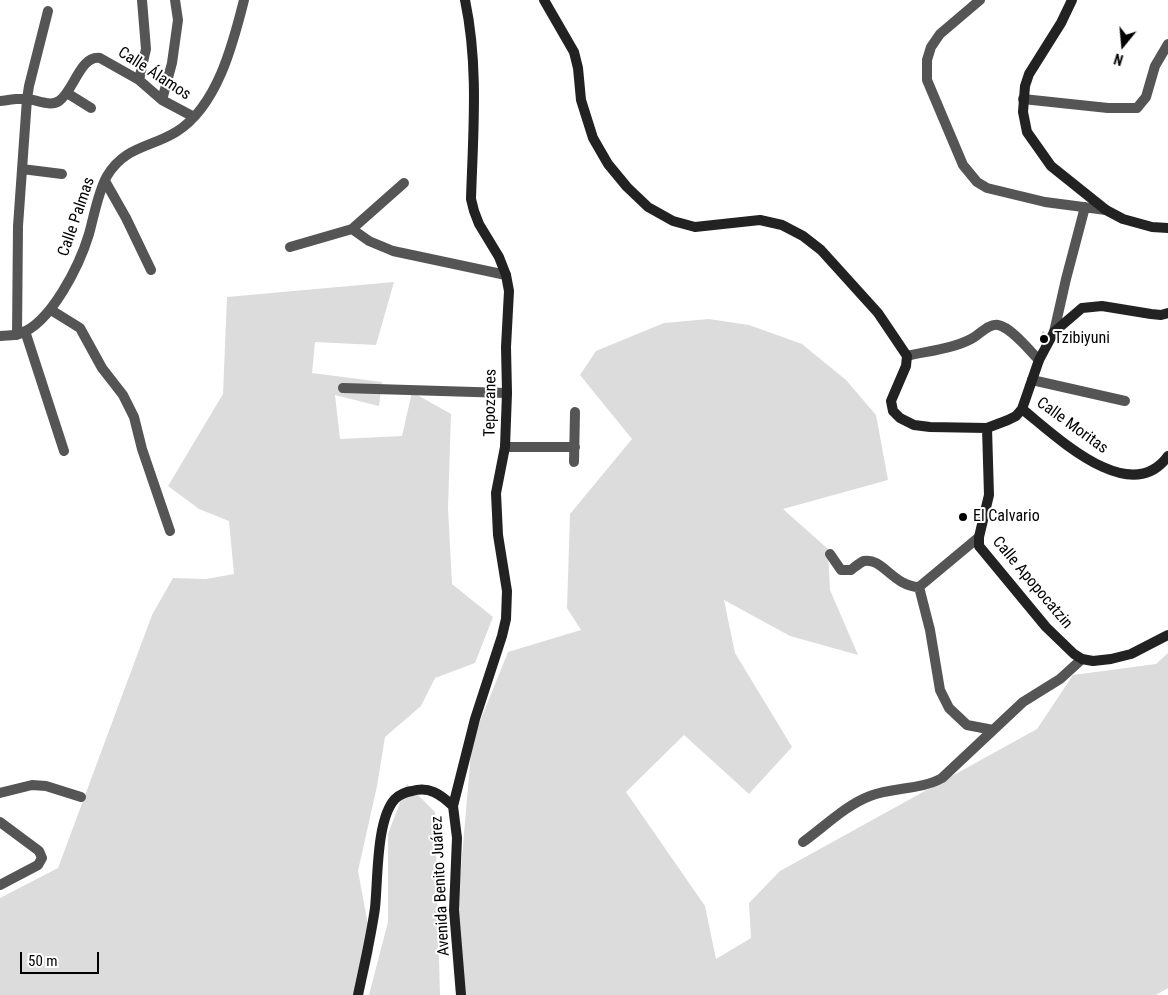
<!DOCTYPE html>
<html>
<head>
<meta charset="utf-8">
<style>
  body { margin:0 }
  #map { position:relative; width:1168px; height:995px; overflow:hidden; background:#fff; font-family:"Roboto Condensed",sans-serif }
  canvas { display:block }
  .north { position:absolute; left:1098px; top:20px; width:50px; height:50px; -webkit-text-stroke:4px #fff; paint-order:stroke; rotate:197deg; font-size:14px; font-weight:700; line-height:20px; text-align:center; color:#000 }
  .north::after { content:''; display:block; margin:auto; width:18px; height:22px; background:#000; clip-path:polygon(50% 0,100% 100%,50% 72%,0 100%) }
  .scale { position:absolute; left:20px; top:952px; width:79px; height:22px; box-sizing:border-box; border:2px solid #000; border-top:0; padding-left:6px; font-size:15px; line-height:18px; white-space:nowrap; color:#000; -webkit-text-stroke:4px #fff; paint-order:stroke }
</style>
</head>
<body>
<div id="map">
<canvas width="1168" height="995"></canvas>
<div class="north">N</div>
<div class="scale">50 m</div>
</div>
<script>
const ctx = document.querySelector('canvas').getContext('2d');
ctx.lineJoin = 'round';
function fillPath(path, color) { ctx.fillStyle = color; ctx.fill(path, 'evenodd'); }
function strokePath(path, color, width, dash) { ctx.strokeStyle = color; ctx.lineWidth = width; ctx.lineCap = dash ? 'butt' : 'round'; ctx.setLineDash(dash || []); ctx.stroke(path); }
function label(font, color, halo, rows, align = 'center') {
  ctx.font = font + ' "Roboto Condensed",sans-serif'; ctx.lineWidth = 4; ctx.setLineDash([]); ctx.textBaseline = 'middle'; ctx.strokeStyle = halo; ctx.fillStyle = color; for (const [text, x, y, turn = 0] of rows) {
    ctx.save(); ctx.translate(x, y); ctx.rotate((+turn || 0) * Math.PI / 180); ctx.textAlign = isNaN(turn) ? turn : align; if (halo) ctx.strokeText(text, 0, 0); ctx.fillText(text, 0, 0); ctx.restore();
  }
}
fillPath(new Path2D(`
  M 394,282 L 376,345 L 315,342 L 312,373 L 382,382 L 379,406 L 335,395 L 340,439 L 402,436 L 412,392 L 451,414 L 448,508 L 452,584 L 493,617 L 475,663 L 435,678 L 421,706 L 385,737 L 377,786 L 358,871 L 373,952 L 363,995 L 0,995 L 0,898 L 58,868 L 152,615 L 173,578 L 206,579 L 234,574 L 229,521 L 199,509 L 168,486 L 223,394 L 227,297 Z
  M 709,319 L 749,325 L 802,344 L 846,380 L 876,415 L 888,480 L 783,509 L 828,549 L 830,590 L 858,655 L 790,636 L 724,600 L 735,653 L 792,747 L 749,794 L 684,735 L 626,792 L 705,906 L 716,959 L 751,938 L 749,903 L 780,871 L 1037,729 L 1073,675 L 1156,664 L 1168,653 L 1168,988 L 1156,995 L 465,995 L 457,914 L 472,741 L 508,652 L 581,630 L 567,608 L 570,514 L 632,439 L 580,375 L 596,351 L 664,323 Z
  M 407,784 L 435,812 L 440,995 L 369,995 L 388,922 L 388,834 Z`), '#dcdcdc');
fillPath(new Path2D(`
  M 1043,331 L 1050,339 L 1046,347 L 1038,339 Z`), '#c4c4c4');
strokePath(new Path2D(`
  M 980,0 L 940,34 L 931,47 L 927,60 L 927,80 L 963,165 L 977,182 L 987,188 L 1045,202 L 1106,210
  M 139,80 L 146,49 L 142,0
  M 67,93 L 91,108
  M 1023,99 L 1108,108 L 1137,108 L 1146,97 L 1155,66 L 1168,44
  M 162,100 L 172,63 L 178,20 L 175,0
  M 0,101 C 9,100 19,98 28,99 C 37,100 50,107 59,101 C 74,91 80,55 100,58 L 139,80 L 162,100 L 194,117
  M 22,169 L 62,174
  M 105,181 L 126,218 L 151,270
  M 352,229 L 404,183
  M 290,247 L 352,229 L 369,241 L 393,251 L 506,275
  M 51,310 L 80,328 L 102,368 L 123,395 L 134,417 L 142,449 L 170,531
  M 25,331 L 64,451
  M 1054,332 L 1066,279 L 1085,207
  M 17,335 L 18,226 L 27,99 L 29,86 L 48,11
  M 0,336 C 6,335 13,336 19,334 C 51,324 80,264 89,234 C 94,216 98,192 107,176 C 125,146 150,148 176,132 C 217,107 233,44 244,0
  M 907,356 C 928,351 952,349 971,339 C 979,335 989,323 998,325 C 1011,327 1030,351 1039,360
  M 1032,380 L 1125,401
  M 343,388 L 507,393
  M 505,447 L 575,447
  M 574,462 L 575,412
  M 830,554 L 841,570 L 851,570 C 855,567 859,563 864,561 C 882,557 894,587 919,587
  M 919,587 L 930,630 L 940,690 L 949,708 L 967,725 L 993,730
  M 919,587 L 979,537
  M 0,793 L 32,785 L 46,786 L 81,797
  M 0,822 L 39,851 L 42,858 L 38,865 L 0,885
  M 803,842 C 824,827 846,805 870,796 C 893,787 921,790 942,778 L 1023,702 L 1060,679 L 1082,659`), '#555', 10);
strokePath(new Path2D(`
  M 544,0 L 574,52 L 578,68 L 581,100 L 593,138 L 608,164 L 627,187 L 648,207 L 673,221 L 695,227 L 760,220 L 782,225 L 803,236 L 821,250 L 878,313 L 907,356 L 906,366 L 891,401 L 893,411 L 900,418 L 914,425 L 930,427 L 987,428 L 1008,420 L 1016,416 L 1022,409 C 1055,435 1130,509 1168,456
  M 1072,0 L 1061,23 L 1029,74 L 1025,86 L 1023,112 L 1027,132 L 1051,166 L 1106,210 L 1123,219 L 1152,227 L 1168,228
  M 1022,409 L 1039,360 L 1054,332 L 1082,308 L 1102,306 L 1151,314 L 1161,315 L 1168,313
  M 987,428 L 989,495 L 979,537 L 979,546 L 1046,627 L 1074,654 L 1082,659 L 1093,661 L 1111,659 L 1131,654 L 1168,635
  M 358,995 C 364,966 371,937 375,908 C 378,881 376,819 395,799 C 400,794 406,792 412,791 C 429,786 440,794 453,806
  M 461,995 L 454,910 L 457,838 L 453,806 L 475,719 L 502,636 L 506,619 L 507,591 L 498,535 L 496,493 L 505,447 L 507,393 L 506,347 L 509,291 L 506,275 L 499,257 L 479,224 L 474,211 L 471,199 C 473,133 479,66 465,0`), '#222', 10);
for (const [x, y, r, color] of [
  [1044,339,5,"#000"],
  [963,517,5,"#000"]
]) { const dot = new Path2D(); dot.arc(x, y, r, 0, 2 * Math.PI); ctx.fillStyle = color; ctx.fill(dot); strokePath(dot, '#fff', 2); }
label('16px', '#000', '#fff', [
  ["Calle Álamos",154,74,33],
  ["Calle Palmas",77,217,-71],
  ["Tepozanes",491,403,-89],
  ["Calle Moritas",1072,426,36],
  ["Calle Apopocatzin",1032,583,50],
  ["Avenida Benito Juárez",441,886,-93]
]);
label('16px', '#000', '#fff', [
  ["Tzibiyuni",1054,339],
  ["El Calvario",973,517]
], 'left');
</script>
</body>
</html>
